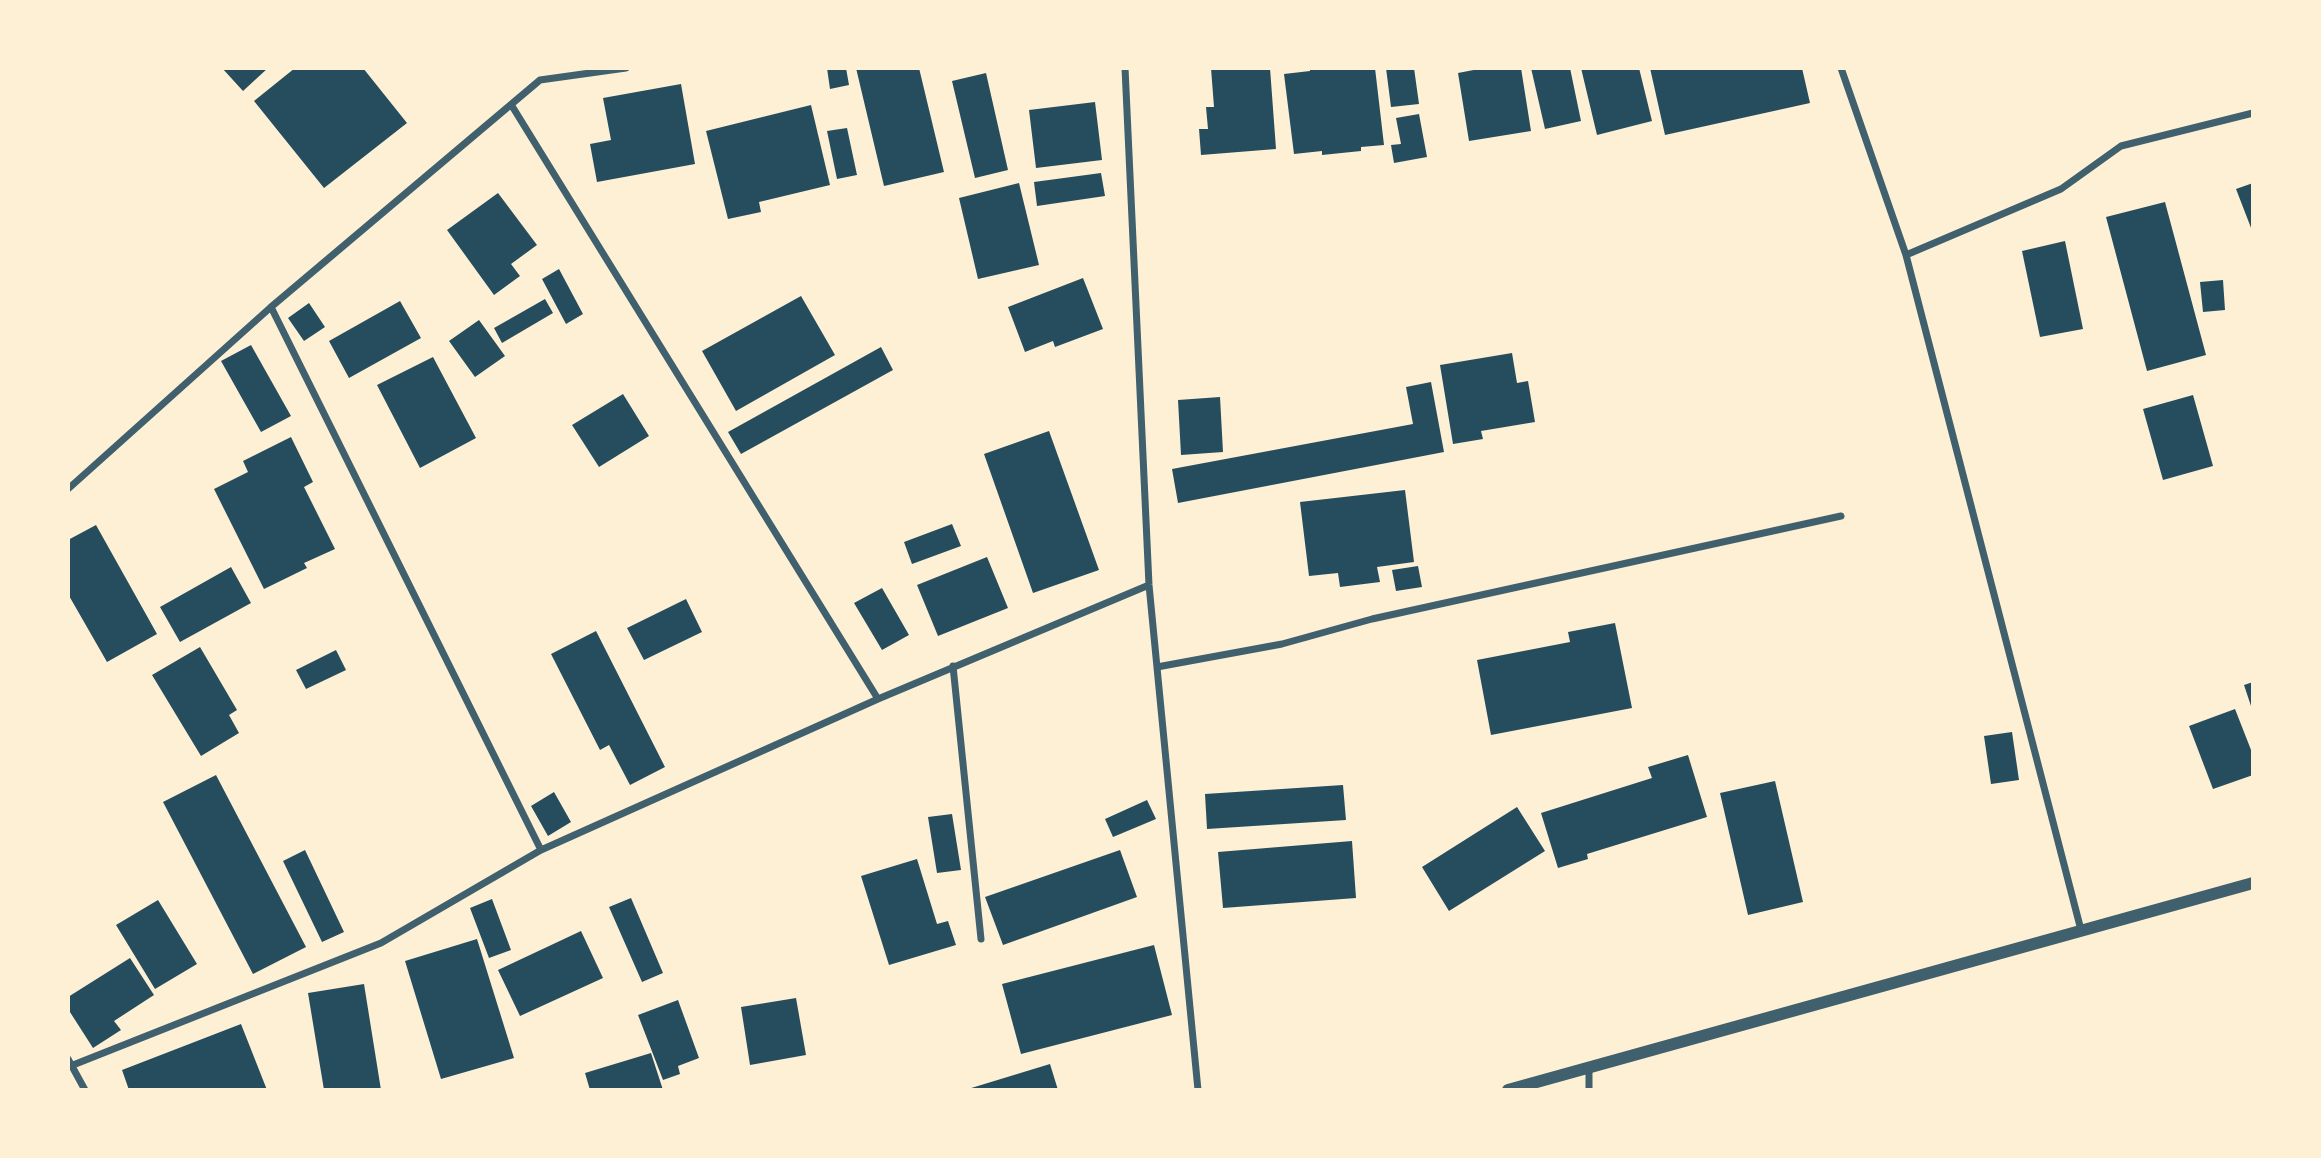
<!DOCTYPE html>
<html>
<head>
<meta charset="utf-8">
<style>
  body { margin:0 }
  #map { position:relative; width:2321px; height:1158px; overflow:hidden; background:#fdf0d5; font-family:"Noto Sans",sans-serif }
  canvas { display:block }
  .frame { position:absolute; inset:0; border:70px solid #fdf0d5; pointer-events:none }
</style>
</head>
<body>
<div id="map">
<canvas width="2321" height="1158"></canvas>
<div class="frame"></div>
</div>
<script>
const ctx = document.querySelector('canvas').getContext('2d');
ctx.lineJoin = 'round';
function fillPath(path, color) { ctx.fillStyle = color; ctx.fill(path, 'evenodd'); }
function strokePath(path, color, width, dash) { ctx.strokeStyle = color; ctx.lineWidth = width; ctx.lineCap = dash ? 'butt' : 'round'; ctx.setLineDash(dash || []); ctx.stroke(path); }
fillPath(new Path2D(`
  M 222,68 L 268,68 L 243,91 Z
  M 295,68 L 363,68 L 407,123 L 324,188 L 254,101 Z
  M 827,68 L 846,68 L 849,85 L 830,89 Z
  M 856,68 L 919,68 L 944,172 L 884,186 Z
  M 1211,68 L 1270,68 L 1276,149 L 1201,155 L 1199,129 L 1208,129 L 1206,107 L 1214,107 Z
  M 1310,68 L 1375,68 L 1384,145 L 1361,147 L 1361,151 L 1322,155 L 1322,151 L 1294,154 L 1284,74 L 1310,71 Z
  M 1386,68 L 1414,68 L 1419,104 L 1391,107 Z
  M 1484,68 L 1521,68 L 1531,131 L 1469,141 L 1458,73 Z
  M 1531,68 L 1570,68 L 1581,121 L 1545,129 Z
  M 1581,68 L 1639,68 L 1652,121 L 1597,135 Z
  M 1650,68 L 1802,68 L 1810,103 L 1665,135 Z
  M 986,73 L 1008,170 L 975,178 L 952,81 Z
  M 681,84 L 695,164 L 597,182 L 590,144 L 611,140 L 603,98 Z
  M 1095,102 L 1102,160 L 1036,168 L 1029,110 Z
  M 811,105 L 830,185 L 759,202 L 761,212 L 728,219 L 706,131 Z
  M 1419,114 L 1427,157 L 1394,163 L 1391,145 L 1401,144 L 1396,118 Z
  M 847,128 L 857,175 L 837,179 L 827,131 Z
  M 1101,173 L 1105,196 L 1037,206 L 1034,182 Z
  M 1019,183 L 1039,265 L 978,279 L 959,198 Z
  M 2253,183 L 2253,233 L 2236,189 Z
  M 498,193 L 537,245 L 511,264 L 520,276 L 494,295 L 447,230 Z
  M 2165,202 L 2206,355 L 2147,371 L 2106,217 Z
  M 2065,241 L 2083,329 L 2040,337 L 2022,251 Z
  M 559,269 L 583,314 L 566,324 L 542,279 Z
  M 1083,278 L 1103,329 L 1055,347 L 1053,341 L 1025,352 L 1008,307 Z
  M 2223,280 L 2225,310 L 2203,312 L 2200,282 Z
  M 801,296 L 835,355 L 736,411 L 702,351 Z
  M 545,299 L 553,313 L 502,343 L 494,328 Z
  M 400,301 L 421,338 L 349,378 L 329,341 Z
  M 309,303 L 325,327 L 304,341 L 288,318 Z
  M 479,320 L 505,356 L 475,377 L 449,341 Z
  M 251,345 L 291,416 L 261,432 L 221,361 Z
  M 881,347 L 893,370 L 741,454 L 728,432 Z
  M 1512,353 L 1517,383 L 1528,381 L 1535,422 L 1481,431 L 1483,439 L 1453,444 L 1440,365 Z
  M 433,357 L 476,438 L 420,468 L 377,385 Z
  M 1431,382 L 1444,452 L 1178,503 L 1172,469 L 1413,424 L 1406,387 Z
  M 623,394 L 649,436 L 599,467 L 572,425 Z
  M 2193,395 L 2213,466 L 2163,480 L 2143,409 Z
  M 1220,397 L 1223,452 L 1181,455 L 1178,400 Z
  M 1049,431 L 1099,570 L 1033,593 L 984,454 Z
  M 291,437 L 313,482 L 304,487 L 335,549 L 304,563 L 307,568 L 264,589 L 214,489 L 248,472 L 243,461 Z
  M 1405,490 L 1414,562 L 1377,567 L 1380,582 L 1340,587 L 1338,573 L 1309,576 L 1300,502 Z
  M 952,524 L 961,546 L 912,564 L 904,542 Z
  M 96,525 L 157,634 L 107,662 L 68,594 L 68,540 Z
  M 987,557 L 1008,608 L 938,636 L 917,585 Z
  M 1418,566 L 1422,587 L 1396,591 L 1392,570 Z
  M 231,567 L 251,603 L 180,642 L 160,607 Z
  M 882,588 L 909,635 L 882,650 L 854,603 Z
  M 686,599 L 702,632 L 644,660 L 627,628 Z
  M 1615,623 L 1632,708 L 1491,735 L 1477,660 L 1570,642 L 1568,632 Z
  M 596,631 L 665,767 L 630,785 L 609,745 L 600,750 L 551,654 Z
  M 200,647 L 237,710 L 229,715 L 239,733 L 201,756 L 152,675 Z
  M 336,650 L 346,670 L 306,689 L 296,670 Z
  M 2253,682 L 2253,709 L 2252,709 L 2244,685 Z
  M 2235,709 L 2253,755 L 2253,775 L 2213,789 L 2189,726 Z
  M 2012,732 L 2019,780 L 1991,784 L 1984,736 Z
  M 1688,755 L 1707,817 L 1587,854 L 1588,859 L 1558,868 L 1541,813 L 1652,778 L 1648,767 Z
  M 216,775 L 306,947 L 253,974 L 163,802 Z
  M 1775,781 L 1803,902 L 1748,915 L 1720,793 Z
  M 1343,785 L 1346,820 L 1207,829 L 1205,794 Z
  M 554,792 L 571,822 L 548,836 L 531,806 Z
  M 1147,800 L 1156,819 L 1113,837 L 1105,819 Z
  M 1517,807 L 1545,851 L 1449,911 L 1422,867 Z
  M 952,814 L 961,870 L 937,873 L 928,817 Z
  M 1352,841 L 1356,898 L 1223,908 L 1218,852 Z
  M 305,850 L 344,932 L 322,942 L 283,861 Z
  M 1120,850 L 1137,897 L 1003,945 L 985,897 Z
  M 917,859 L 937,924 L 948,921 L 956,945 L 889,965 L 861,876 Z
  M 631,898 L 663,973 L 642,982 L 609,907 Z
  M 492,899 L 511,950 L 489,958 L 470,908 Z
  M 158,900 L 197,964 L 155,989 L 116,925 Z
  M 581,931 L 603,978 L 520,1016 L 498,970 Z
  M 477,939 L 514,1058 L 441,1079 L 405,961 Z
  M 1154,945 L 1172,1015 L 1021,1054 L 1002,984 Z
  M 130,958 L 154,995 L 114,1021 L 121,1030 L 93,1048 L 68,1009 L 68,997 Z
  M 364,984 L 381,1090 L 324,1090 L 308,993 Z
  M 796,998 L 806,1055 L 750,1065 L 741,1007 Z
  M 678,1000 L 699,1058 L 678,1066 L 680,1074 L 663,1080 L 638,1015 Z
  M 241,1024 L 267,1090 L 129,1090 L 122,1070 Z
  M 651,1053 L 663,1090 L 590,1090 L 585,1073 Z
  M 1050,1064 L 1058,1090 L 968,1090 L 968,1089 Z`), '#264d5e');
strokePath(new Path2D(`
  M 1125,68 L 1149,585 L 1198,1090
  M 1841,68 L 1906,255 L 2081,930
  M 512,106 L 878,699
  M 1906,255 L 2061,189 L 2121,146 L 2253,113
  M 271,307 L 541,850
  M 68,489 L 271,307 L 540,80 L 626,68
  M 953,666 L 981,939
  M 1157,667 L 1282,644 L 1372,619 L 1841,516
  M 68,1059 L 85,1090
  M 73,1065 L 381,943 L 541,850 L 878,699 L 1149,585
  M 1589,1090 L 1589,1068`), '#3f606c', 7);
strokePath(new Path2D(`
  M 1508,1090 L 2253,883`), '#3f606c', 12);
</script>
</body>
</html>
